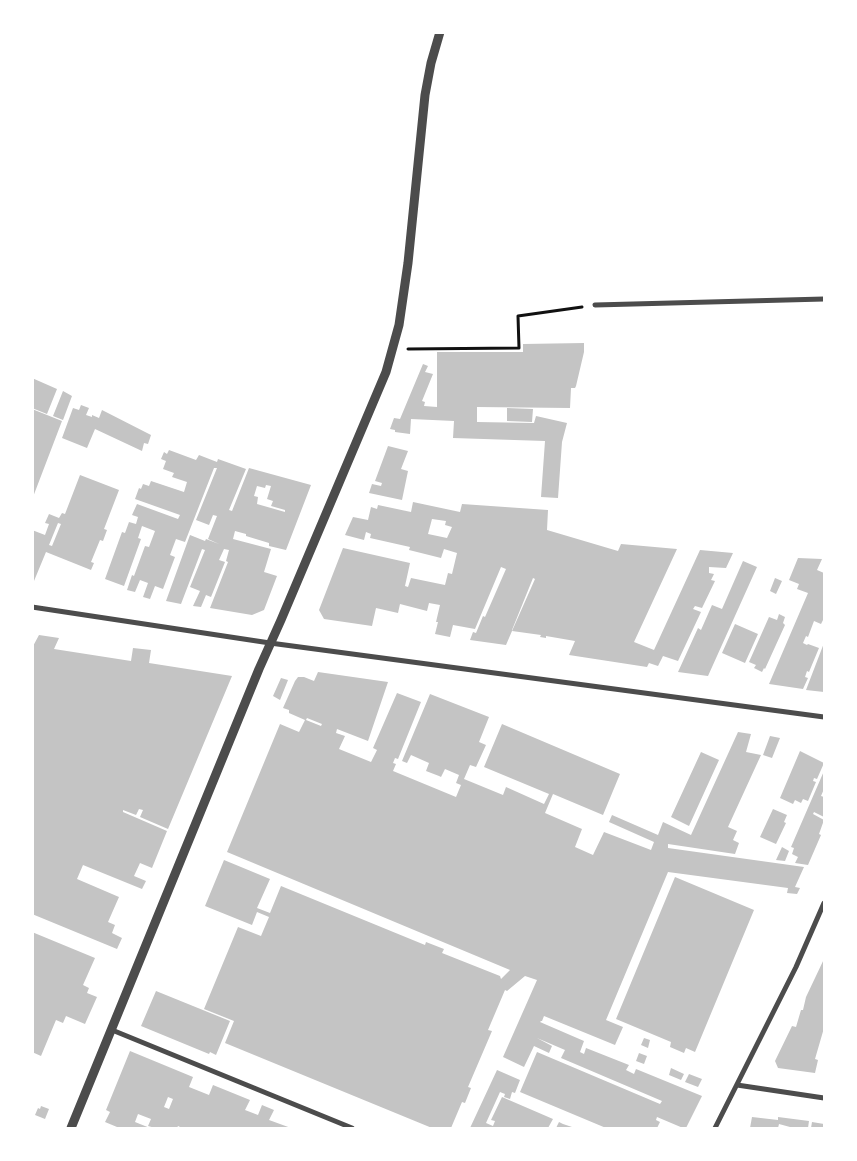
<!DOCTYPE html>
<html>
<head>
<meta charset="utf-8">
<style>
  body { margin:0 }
  #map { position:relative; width:857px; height:1161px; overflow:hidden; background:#fff; font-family:"PT Sans",sans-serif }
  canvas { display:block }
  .frame { position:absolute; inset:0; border:34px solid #fff; pointer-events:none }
</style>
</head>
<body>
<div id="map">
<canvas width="857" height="1161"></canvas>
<div class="frame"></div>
</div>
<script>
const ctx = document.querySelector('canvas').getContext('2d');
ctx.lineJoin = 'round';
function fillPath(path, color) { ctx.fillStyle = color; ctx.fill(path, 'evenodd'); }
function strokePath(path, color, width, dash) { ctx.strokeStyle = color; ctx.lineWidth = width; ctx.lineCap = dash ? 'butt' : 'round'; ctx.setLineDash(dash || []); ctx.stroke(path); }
fillPath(new Path2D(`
  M 584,343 L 584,352 L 576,386 L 575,388 L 571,388 L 570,408 L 477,407 L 477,422 L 534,423 L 536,416 L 567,423 L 562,442 L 558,498 L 541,497 L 545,441 L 453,438 L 454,421 L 411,419 L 410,434 L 395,432 L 395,430 L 390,429 L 394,418 L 400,419 L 423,364 L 428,366 L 425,372 L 433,374 L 422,401 L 425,402 L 424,406 L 437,407 L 437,352 L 523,352 L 523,344 Z
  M 32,378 L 57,389 L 47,414 L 32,408 Z
  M 63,391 L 72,396 L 63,420 L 53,416 Z
  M 81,405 L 89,408 L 86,415 L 92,417 L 92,415 L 99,418 L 102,410 L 151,435 L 148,444 L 144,443 L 142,451 L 95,429 L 87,448 L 62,438 L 73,408 L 79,410 Z
  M 507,408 L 533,409 L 532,422 L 507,421 Z
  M 32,409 L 62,421 L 33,497 L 32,497 Z
  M 388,446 L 408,451 L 401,469 L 408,471 L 402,500 L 369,493 L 372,484 L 381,486 L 382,483 L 375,481 Z
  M 169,450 L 196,460 L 199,455 L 217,462 L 218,459 L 246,469 L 229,510 L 232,511 L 249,468 L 311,485 L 286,550 L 269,546 L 269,543 L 246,536 L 246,534 L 235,531 L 233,539 L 271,549 L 264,572 L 277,576 L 264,610 L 252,615 L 210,608 L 228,562 L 226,561 L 229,550 L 224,549 L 219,560 L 225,562 L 211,597 L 206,595 L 201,607 L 193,606 L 200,591 L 190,587 L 205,550 L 202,549 L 181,604 L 166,601 L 190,535 L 205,541 L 206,539 L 219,544 L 208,539 L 217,516 L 213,515 L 209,525 L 196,520 L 217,468 L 214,468 L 185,542 L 176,539 L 170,555 L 175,557 L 163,589 L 155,586 L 150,599 L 143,597 L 148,583 L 140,580 L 135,592 L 127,590 L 132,575 L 134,576 L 145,546 L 149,547 L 155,531 L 142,526 L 138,538 L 141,539 L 124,586 L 105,579 L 122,532 L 125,533 L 129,522 L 136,524 L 138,517 L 132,515 L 137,504 L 178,519 L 180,515 L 135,499 L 139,488 L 141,489 L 143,484 L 149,486 L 151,481 L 184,492 L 187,482 L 172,477 L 174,473 L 163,469 L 166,461 L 161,459 L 164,452 L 167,454 ZM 266,485 L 271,486 L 267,499 L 273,501 L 271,506 L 285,510 L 285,512 L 257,504 L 258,497 L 254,496 L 257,486 L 265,488 Z
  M 80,475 L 119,490 L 104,529 L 107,530 L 103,541 L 100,540 L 91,562 L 94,563 L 91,570 L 46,552 L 34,581 L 32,581 L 32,530 L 45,535 L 49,524 L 45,523 L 49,514 L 59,518 L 62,513 L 65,514 ZM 58,523 L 61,524 L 52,546 L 49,545 Z
  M 413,502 L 460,512 L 462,504 L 548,510 L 547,530 L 618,551 L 621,544 L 677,549 L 634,642 L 654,650 L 700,550 L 733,553 L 726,568 L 709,567 L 709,573 L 714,574 L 711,580 L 715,581 L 702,608 L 695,606 L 693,609 L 701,612 L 678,661 L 663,656 L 658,666 L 649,663 L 647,667 L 569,655 L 575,641 L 546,636 L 546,638 L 540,637 L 541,635 L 512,631 L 535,579 L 533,578 L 512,630 L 512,631 L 506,645 L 470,640 L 473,632 L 476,633 L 483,616 L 485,617 L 506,569 L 501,567 L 475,629 L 453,625 L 450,637 L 435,634 L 438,622 L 436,622 L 440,605 L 429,603 L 427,611 L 400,604 L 398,613 L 376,608 L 372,626 L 324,619 L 319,610 L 343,548 L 410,563 L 405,586 L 408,587 L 411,578 L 445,585 L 448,573 L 452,574 L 457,553 L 444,549 L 441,558 L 409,550 L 410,547 L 370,538 L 371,534 L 366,532 L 364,540 L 345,535 L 353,517 L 368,520 L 371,507 L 377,509 L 378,505 L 411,512 ZM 432,519 L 446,521 L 445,525 L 452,527 L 447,538 L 428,534 Z
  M 798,558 L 822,559 L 817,570 L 824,573 L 824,620 L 823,620 L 821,624 L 814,621 L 808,637 L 806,636 L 803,643 L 807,645 L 808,644 L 819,648 L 809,672 L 807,671 L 805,677 L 808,678 L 803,689 L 769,684 L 808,593 L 797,589 L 799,584 L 789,580 Z
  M 743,561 L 757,567 L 708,676 L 678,672 L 698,628 L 701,630 L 712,605 L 722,609 Z
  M 775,578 L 782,581 L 776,594 L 770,591 Z
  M 779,614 L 785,617 L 783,623 L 785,625 L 765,669 L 764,668 L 762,672 L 754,668 L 756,665 L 749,662 L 769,617 L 777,620 Z
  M 735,624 L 758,634 L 745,663 L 722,653 Z
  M 39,635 L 59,638 L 54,649 L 131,661 L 133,648 L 151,650 L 149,663 L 232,676 L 168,829 L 140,817 L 143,810 L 139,809 L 136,815 L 123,810 L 123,812 L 167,831 L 152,868 L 140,863 L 134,876 L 146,881 L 142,889 L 83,865 L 77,879 L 119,897 L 108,922 L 115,925 L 112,933 L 122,938 L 117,949 L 32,914 L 32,648 Z
  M 824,643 L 824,692 L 806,690 Z
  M 318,672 L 388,682 L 368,741 L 337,729 L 336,733 L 345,736 L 339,749 L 371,762 L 377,750 L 373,748 L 397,693 L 421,702 L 398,759 L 395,758 L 393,763 L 396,764 L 393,771 L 456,797 L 461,785 L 456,783 L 459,775 L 445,769 L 441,777 L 439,776 L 426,771 L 429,763 L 411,755 L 407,763 L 402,761 L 430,694 L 489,717 L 479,742 L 486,745 L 476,767 L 470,765 L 464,779 L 503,795 L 506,787 L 544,804 L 549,794 L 484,767 L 502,724 L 620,774 L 603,815 L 553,794 L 545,813 L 582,829 L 575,847 L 593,855 L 604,832 L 651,850 L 654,842 L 609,822 L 612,815 L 658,835 L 663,822 L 691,835 L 738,732 L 751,734 L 746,752 L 761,755 L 728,827 L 737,831 L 733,840 L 739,843 L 735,854 L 668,844 L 668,848 L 804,867 L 795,887 L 800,888 L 797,894 L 787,893 L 788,888 L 668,872 L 606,1020 L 623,1027 L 615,1045 L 544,1016 L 542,1021 L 541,1021 L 540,1022 L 584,1041 L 580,1052 L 584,1054 L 586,1048 L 629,1065 L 626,1070 L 634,1074 L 636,1069 L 702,1096 L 686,1128 L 683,1128 L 657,1117 L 656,1120 L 660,1122 L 657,1128 L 606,1128 L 520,1092 L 537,1052 L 660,1104 L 662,1101 L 561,1058 L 565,1050 L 537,1038 L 552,1046 L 549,1053 L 534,1046 L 524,1067 L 503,1057 L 537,980 L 525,976 L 507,991 L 505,990 L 488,1030 L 492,1031 L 468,1087 L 471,1088 L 465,1103 L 462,1102 L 451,1128 L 432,1128 L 225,1043 L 234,1021 L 204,1009 L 238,927 L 261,936 L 269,917 L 257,912 L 252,925 L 205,906 L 224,860 L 270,879 L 257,908 L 270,913 L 281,886 L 425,945 L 426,942 L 444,949 L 442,953 L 500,976 L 501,979 L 510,970 L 227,852 L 280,724 L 299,732 L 305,720 L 289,713 L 289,710 L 283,708 L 295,681 L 298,677 L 304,677 L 314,681 ZM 307,718 L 322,724 L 321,726 L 306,720 Z
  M 281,678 L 288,680 L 280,700 L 273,696 Z
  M 770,736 L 780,738 L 772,758 L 763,755 Z
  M 800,751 L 824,763 L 817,779 L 814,778 L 813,781 L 816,782 L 808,801 L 803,799 L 801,803 L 795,800 L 793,804 L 780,798 Z
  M 701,752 L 719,760 L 689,826 L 671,817 Z
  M 824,771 L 824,789 L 821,796 L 824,797 L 824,817 L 814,812 L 813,814 L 824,820 L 819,834 L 821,835 L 808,865 L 795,863 L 798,857 L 792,854 L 794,848 L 791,847 Z
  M 773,809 L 787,815 L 784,822 L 786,823 L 776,844 L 760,837 Z
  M 782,847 L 789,851 L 785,861 L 776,860 Z
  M 675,877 L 754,910 L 695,1052 L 686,1048 L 684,1053 L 670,1047 L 671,1042 L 616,1019 Z
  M 32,932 L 95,958 L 83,985 L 89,988 L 87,993 L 97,997 L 85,1024 L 66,1016 L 63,1023 L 56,1020 L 41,1056 L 32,1052 L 32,978 L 34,975 L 32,975 Z
  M 824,959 L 824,1028 L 815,1059 L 818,1060 L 815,1073 L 778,1068 L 775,1061 L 792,1026 L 796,1027 L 801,1010 L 803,1010 L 806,997 Z
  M 156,991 L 230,1021 L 216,1055 L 210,1052 L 209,1054 L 141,1026 Z
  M 644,1038 L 650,1040 L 648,1048 L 641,1045 Z
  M 130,1051 L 193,1077 L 189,1087 L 209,1095 L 213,1085 L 250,1100 L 245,1110 L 258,1115 L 262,1105 L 274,1110 L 269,1120 L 291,1128 L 182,1128 L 178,1126 L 177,1128 L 160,1128 L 156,1127 L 155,1128 L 148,1126 L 151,1119 L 138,1114 L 135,1122 L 150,1128 L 117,1128 L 117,1127 L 105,1122 L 110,1112 L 106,1110 ZM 168,1097 L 173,1099 L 169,1109 L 164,1107 Z
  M 639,1053 L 647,1056 L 644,1064 L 636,1061 Z
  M 671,1068 L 684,1074 L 681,1080 L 669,1075 Z
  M 497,1070 L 520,1080 L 515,1093 L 512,1092 L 510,1099 L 504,1097 L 505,1094 L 500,1092 L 486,1123 L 493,1126 L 495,1121 L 491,1120 L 502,1097 L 553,1119 L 548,1128 L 470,1128 Z
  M 689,1074 L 702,1079 L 698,1087 L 685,1082 Z
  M 41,1106 L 49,1109 L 45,1119 L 35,1115 L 38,1108 L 40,1109 Z
  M 752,1117 L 778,1120 L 778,1117 L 809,1121 L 808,1128 L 789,1128 L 790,1127 L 779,1124 L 778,1128 L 750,1128 Z
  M 559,1122 L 563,1124 L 575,1128 L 556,1128 Z
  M 812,1122 L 824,1124 L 824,1128 L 811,1128 Z`), '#c4c4c4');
strokePath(new Path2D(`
  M 408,349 L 519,348 L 518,316 L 582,307`), '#111', 3);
strokePath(new Path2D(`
  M 595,305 L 824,299
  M 32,607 L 270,643 L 824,717
  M 112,1030 L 352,1128
  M 737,1085 L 824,1098
  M 715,1128 L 796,967 L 824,903`), '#4c4c4c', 5);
strokePath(new Path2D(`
  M 71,1128 L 259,669 L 281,620 L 386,372 L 399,325 L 408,263 L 425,95 L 431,63 L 440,32`), '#4c4c4c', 9);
</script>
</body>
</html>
